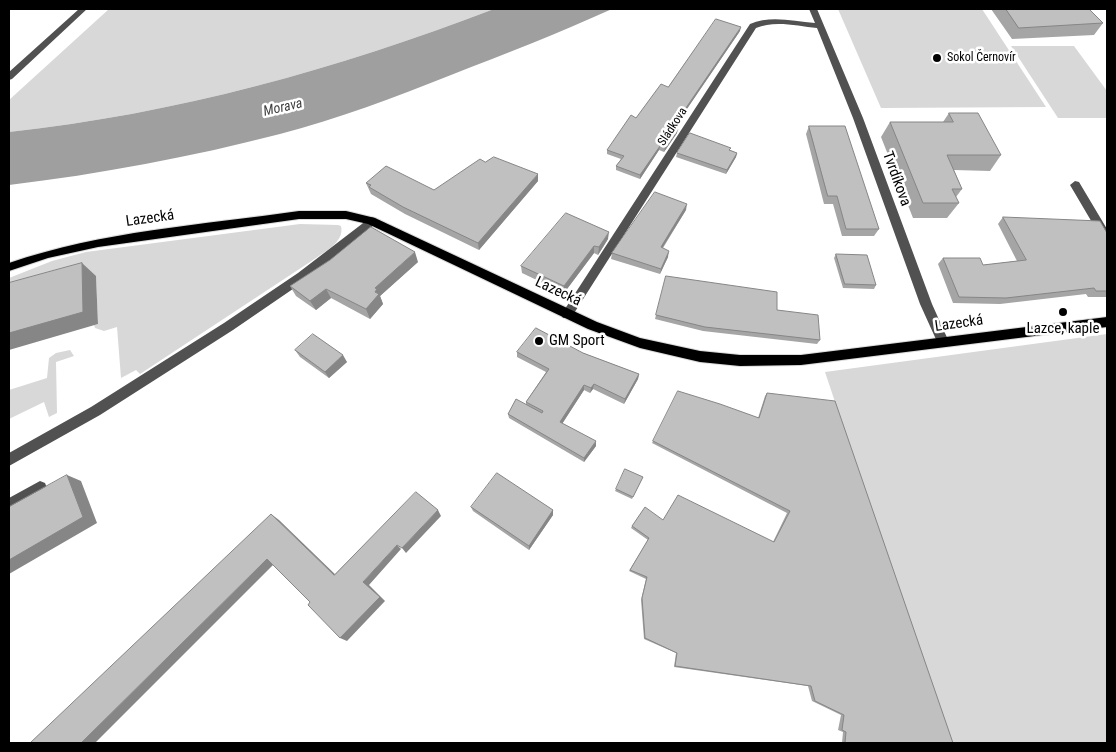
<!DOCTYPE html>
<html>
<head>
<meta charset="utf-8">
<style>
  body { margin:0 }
  #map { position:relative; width:1116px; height:752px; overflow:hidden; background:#fff; font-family:"Roboto Condensed",sans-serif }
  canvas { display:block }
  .frame { position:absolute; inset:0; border:10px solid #000; pointer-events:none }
</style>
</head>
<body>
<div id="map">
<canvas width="1116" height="752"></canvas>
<div class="frame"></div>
</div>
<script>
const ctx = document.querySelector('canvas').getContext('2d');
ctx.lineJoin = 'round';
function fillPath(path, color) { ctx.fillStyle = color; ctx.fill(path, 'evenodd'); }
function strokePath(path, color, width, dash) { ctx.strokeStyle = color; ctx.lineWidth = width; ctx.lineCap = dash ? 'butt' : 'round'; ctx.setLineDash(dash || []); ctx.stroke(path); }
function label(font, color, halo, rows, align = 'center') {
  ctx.font = font + ' "Roboto Condensed",sans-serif'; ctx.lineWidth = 5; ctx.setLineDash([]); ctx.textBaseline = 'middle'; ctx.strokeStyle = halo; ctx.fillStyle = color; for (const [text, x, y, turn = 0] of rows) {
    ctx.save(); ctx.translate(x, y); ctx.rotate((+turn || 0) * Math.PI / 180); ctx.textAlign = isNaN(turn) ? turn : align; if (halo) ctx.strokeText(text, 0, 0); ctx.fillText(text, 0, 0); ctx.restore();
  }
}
fillPath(new Path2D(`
  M 109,9 L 494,9 C 338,69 175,114 9,132 L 9,100 Z
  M 838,9 L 982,9 L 1046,107 L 881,108 Z
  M 1011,46 L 1074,46 L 1107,91 L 1107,118 L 1058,118 Z
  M 300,224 L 338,225 L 341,226 C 345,242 324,252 313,260 L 140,374 L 136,370 L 121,378 L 117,327 L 104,331 L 95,328 L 94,325 L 98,324 L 96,277 L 9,301 L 9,278 L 52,261 L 86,252 Z
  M 1107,334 L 1107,743 L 949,743 L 825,372 Z
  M 70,350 L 74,356 L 56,362 L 57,413 L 49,417 L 44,402 L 9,419 L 9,390 L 47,378 L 49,358 L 56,353 Z`), '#d8d8d8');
fillPath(new Path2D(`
  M 494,9 L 612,9 C 559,33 505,54 451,75 C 395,97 338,119 280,134 C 191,157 100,174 9,185 L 9,132 C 175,114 338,69 494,9 Z`), '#9f9f9f');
const major = new Path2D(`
  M 299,211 L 346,211 L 375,218 L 597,322 L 640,338 L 700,351 L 740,355 L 801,355 L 1107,317 L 1107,327 L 801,365 L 740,366 L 700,362 L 640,348 L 588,329 L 385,232 L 368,224 L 346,219 L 299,219 L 98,247 L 48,258 L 9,271 L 9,263 C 102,231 202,225 299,211 Z`);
strokePath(major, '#dbdbdb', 2);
fillPath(new Path2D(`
  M 79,9 L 87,9 L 12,79 L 9,80 L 9,72 Z
  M 809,9 L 817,9 L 863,118 L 932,304 L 949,342 L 947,346 L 939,346 L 920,304 L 853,118 L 817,28 C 798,26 774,20 756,28 L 571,318 L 563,318 L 561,315 L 563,312 L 750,24 C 770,15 793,21 815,23 Z
  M 1075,181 L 1079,182 L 1107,229 L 1107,242 L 1103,241 L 1070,185 Z
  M 371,217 L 375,218 L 376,221 L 375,224 L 306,280 L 233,330 L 100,415 L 9,466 L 9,453 L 91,407 L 224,323 L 298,273 Z
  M 40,481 L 45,483 L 47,488 L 45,493 L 9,513 L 9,498 Z`), '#515151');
fillPath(major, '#000');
fillPath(new Path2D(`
  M 991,9 L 1089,9 L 1103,23 L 1094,35 L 1012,39 Z
  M 740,31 L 674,127 L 677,133 L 664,152 L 659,150 L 640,179 L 616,170 L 616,166 L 621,159 L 607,154 L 607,150 L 636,118 L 668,87 Z
  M 949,113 L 1001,155 L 990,171 L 954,170 L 962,189 L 956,197 L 959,203 L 947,218 L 913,218 L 881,137 L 890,122 L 943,122 Z
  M 809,126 L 879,229 L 874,236 L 842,236 L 833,204 L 824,204 L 806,134 Z
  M 730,150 L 737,153 L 736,157 L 726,174 L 676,157 L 677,153 Z
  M 485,162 L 538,181 L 479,250 L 405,214 L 371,194 L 366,183 L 434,190 Z
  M 686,210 L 663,248 L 668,257 L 660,274 L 611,259 L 612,253 Z
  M 1003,217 L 1107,233 L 1107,297 L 1088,297 L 1086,294 L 1000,304 L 953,303 L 938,264 L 943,258 L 983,265 L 1017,261 L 998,224 Z
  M 608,239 L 598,255 L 594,253 L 564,293 L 522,273 L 521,266 Z
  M 836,254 L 876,285 L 874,289 L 843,288 L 834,258 Z
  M 418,262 L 380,296 L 383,304 L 370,319 L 331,298 L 316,310 L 296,296 L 290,286 Z
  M 666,276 L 777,310 L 820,340 L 817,344 L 703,331 L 655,319 Z
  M 295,350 L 347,362 L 329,378 L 300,357 Z
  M 517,352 L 583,353 L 639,374 L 638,379 L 624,404 L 593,389 L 590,393 L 584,390 L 562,424 L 596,446 L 584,462 L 509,418 L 508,414 L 526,405 L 526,402 L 546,372 L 517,357 Z
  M 767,393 L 953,743 L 842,743 L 843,732 L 838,730 L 841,715 L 812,701 L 808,686 L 674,667 L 676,653 L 644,639 L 641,600 L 646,579 L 629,571 L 648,540 L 631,528 L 632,526 L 663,520 L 773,542 L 787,513 L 652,443 L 653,441 L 758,418 L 765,396 Z
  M 643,477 L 632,499 L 615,491 L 616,489 Z
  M 471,507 L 553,510 L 553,515 L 529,550 L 473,511 Z`), '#a5a5a5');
fillPath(new Path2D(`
  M 741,27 L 740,31 L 672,131 L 673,127 Z
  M 678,129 L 677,133 L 664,152 L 665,148 Z
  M 660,146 L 659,150 L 640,179 L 640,175 Z
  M 737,153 L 736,157 L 726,174 L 727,170 Z
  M 538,174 L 538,181 L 479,250 L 478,243 Z
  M 687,204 L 686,210 L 659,253 L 661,247 Z
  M 609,232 L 608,239 L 598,255 L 599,247 Z
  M 594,246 L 594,253 L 564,293 L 564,286 Z
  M 669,251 L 668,257 L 660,274 L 661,269 Z
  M 415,252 L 418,262 L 380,296 L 383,304 L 370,319 L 366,309 L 375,292 L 375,288 Z
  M 82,263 L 96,276 L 98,324 L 9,350 L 9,333 Z
  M 326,289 L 331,298 L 316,310 L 310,301 Z
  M 343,355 L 347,362 L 329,378 L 325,372 Z
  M 639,374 L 638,379 L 624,404 L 625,399 Z
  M 594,384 L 593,389 L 590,393 L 591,388 Z
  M 584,385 L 584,390 L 560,427 L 560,422 Z
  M 596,441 L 596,446 L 584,462 L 584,458 Z
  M 67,475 L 81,481 L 97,523 L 9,574 L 9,560 Z
  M 438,510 L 441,516 L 406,553 L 402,548 Z
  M 553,510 L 553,515 L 529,550 L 529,546 Z
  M 271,514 L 279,520 L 340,579 L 334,575 Z
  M 397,545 L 401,549 L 369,585 L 385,601 L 347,641 L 340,638 L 363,582 Z
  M 267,559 L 275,563 L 95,743 L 81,743 Z`), '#868686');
const building = new Path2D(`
  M 1006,9 L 1089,9 L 1103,23 L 1019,28 Z
  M 716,19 L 741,27 L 673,127 L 678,129 L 665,148 L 660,146 L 640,175 L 616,166 L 624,156 L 607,150 L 631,115 L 636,118 L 661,84 L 668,87 Z
  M 949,113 L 978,113 L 1001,155 L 947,155 L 962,189 L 952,189 L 959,203 L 923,203 L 890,122 L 953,122 Z
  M 809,126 L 845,126 L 879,229 L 846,229 L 837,196 L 828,196 Z
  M 690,133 L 731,148 L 729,150 L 737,153 L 727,170 L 677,153 Z
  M 494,157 L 538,174 L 478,243 L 403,207 L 369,187 L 371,185 L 366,183 L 386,166 L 434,190 L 480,159 L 485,162 Z
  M 655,192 L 687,204 L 661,247 L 669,251 L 661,269 L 612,253 Z
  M 566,213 L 609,232 L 599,247 L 594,246 L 564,286 L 521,266 Z
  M 1003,217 L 1100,221 L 1107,233 L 1107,291 L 1096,291 L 1094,288 L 1006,298 L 959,297 L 943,258 L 980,258 L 983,265 L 1026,260 Z
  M 371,227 L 415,252 L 375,288 L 377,289 L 375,292 L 379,294 L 366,309 L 326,289 L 310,301 L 290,286 L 330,260 Z
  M 836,254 L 867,255 L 876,285 L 845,284 Z
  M 82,263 L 83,312 L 9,333 L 9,283 Z
  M 666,276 L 777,292 L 777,310 L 818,315 L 820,340 L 705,327 L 656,315 Z
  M 536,328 L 583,353 L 639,374 L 625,399 L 594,384 L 591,388 L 584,385 L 560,422 L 596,441 L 584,458 L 508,414 L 516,399 L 542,413 L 543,411 L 526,402 L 549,369 L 517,352 Z
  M 313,334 L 343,355 L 325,372 L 295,350 Z
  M 678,391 L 720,404 L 759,418 L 767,393 L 835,401 L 953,743 L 845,743 L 846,732 L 842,730 L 844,715 L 815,701 L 811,686 L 675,666 L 677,653 L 645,638 L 642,598 L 647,577 L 630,570 L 649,538 L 632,526 L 645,507 L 663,520 L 678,495 L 774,542 L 790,511 L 653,441 Z
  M 625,469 L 643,477 L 633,497 L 616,489 Z
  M 497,473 L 553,510 L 529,546 L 471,507 Z
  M 67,475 L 83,517 L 9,560 L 9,507 Z
  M 416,492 L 438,510 L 402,548 L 397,545 L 363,582 L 380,597 L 340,638 L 308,605 L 310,602 L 267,559 L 81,743 L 30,743 L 271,514 L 334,575 Z`);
fillPath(building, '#c0c0c0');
strokePath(building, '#868686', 1);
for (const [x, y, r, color] of [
  [937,58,5,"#000"],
  [1063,312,5,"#000"],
  [539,341,5,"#000"]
]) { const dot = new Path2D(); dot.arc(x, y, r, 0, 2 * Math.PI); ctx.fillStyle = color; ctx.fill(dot); strokePath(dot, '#fff', 2); }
label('12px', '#000', '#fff', [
  ["Sokol Černovír",947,58]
], 'left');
label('12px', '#000', '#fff', [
  ["Sládkova",673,127,-57]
]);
label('italic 14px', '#404040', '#fff', [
  ["Morava",283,108,-13]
]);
label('15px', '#000', '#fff', [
  ["Tvrdíkova",896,179,70],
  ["Lazecká",150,219,-8],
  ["Lazecká",558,292,25],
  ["Lazecká",959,324,-8]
]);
label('15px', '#000', '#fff', [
  ["Lazce, kaple",1063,329],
  ["GM Sport",549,341,"left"]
]);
</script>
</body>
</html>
